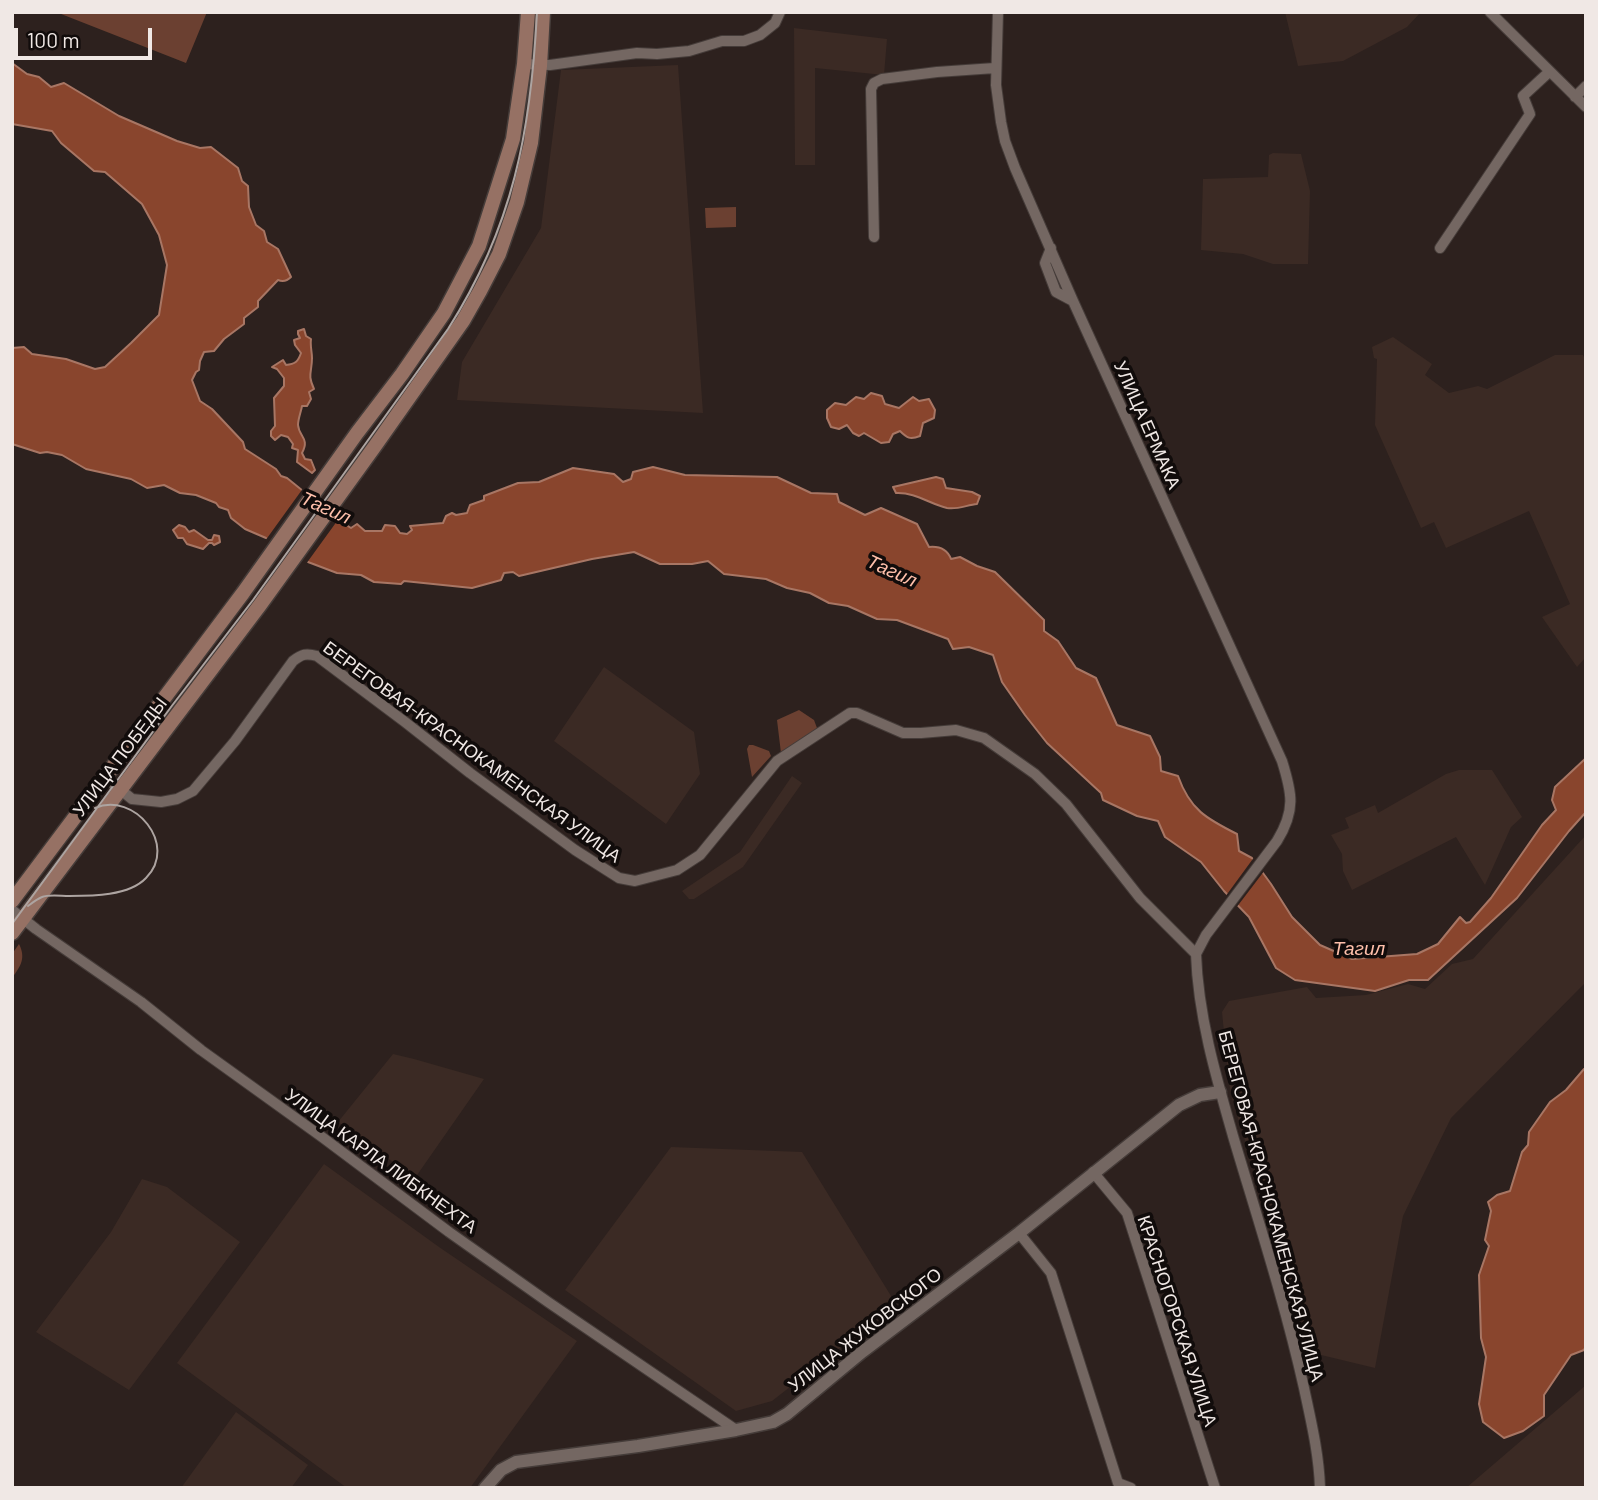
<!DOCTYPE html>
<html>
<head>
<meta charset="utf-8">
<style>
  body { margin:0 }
  #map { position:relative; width:1598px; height:1500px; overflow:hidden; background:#2d211e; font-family:Barlow,sans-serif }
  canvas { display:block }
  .frame { position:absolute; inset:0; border:14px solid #f0e8e5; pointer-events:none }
  .scale { position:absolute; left:14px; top:28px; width:138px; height:32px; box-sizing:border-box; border:4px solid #f0e8e5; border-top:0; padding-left:9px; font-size:21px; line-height:24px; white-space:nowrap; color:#f0e8e5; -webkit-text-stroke:5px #110c0b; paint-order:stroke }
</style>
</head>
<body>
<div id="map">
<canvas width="1598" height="1500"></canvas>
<div class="frame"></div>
<div class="scale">100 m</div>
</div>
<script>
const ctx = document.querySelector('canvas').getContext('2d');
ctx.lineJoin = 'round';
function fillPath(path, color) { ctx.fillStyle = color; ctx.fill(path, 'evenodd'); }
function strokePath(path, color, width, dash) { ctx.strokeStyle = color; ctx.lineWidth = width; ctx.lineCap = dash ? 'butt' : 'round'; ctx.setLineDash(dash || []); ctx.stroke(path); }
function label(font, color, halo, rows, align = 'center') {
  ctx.font = font + ' Barlow,sans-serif'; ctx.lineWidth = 7; ctx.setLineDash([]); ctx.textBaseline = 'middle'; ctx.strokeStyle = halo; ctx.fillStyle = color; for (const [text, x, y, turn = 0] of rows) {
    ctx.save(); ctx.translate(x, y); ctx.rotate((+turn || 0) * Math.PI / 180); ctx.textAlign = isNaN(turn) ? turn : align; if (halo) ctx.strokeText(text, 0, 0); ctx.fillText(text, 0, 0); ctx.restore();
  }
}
fillPath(new Path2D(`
  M 1285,12 L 1421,12 L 1407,27 L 1343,61 L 1298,66 Z
  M 794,28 L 887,39 L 884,75 L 815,68 L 815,165 L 795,165 Z
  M 678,65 L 703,413 L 457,400 L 462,362 L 541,228 L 561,70 Z
  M 1273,153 L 1301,154 L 1310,191 L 1308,264 L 1273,264 L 1243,254 L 1201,250 L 1203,179 L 1268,177 L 1269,155 Z
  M 1393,337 L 1432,364 L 1425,375 L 1449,393 L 1478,386 L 1487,389 L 1555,355 L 1583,355 L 1586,361 L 1586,657 L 1577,667 L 1542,617 L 1570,604 L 1529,511 L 1446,548 L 1434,522 L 1421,528 L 1375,425 L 1377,359 L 1374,358 L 1372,347 Z
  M 604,667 L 694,732 L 700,774 L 666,824 L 554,741 Z
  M 1459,770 L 1492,770 L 1522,817 L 1511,827 L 1485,885 L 1456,837 L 1352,890 L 1343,871 L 1342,854 L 1331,835 L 1349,828 L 1345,818 L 1375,805 L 1378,813 L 1446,774 Z
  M 792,776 L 802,783 L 743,867 L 694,899 L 689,899 L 682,891 L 740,852 Z
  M 1586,835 L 1586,982 L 1451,1118 L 1403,1216 L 1375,1368 L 1317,1354 L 1310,1347 L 1233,1102 L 1229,1083 L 1222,1012 L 1229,1001 L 1307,987 L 1316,998 L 1366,995 L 1408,984 L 1425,989 L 1452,964 L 1473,959 Z
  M 393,1054 L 414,1059 L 484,1079 L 415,1178 L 338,1122 Z
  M 671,1147 L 802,1152 L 896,1304 L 772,1401 L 736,1411 L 565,1290 Z
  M 324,1164 L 439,1247 L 577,1341 L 470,1488 L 347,1488 L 177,1363 Z
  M 142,1179 L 167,1187 L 240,1242 L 129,1390 L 36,1332 L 111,1232 Z
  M 1586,1385 L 1586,1488 L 1466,1488 Z
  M 236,1412 L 308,1465 L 291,1488 L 181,1488 Z`), '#3b2a24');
fillPath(new Path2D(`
  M 56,12 L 207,12 L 186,63 Z
  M 736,207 L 736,227 L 706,228 L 705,208 Z
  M 799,710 L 814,720 L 817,728 L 813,735 L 781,753 L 777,720 Z
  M 749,745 L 753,745 L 769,751 L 771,756 L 752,777 L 747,749 Z
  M 19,944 C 26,958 21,966 12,978 L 12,954 Z`), '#6b4031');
const water = new Path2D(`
  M 12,63 L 27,74 L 39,77 L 51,87 L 64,83 L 119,116 L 177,141 L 200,148 L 211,147 L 238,168 L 242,181 L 248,186 L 249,207 L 256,225 L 264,231 L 267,242 L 278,249 L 291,277 C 287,281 283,282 278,280 L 258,301 L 258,307 L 244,318 L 244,324 L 224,339 L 214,351 L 204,352 L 200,361 L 199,370 L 196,372 L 192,380 L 200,401 L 212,409 L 243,442 L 245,449 L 276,469 L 281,476 L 287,478 L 340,521 L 351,528 L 357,524 L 365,531 L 382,531 L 385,525 L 395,526 L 400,533 L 407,534 L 412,530 L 410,526 L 443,523 L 446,516 L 452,513 L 456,515 L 467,513 L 470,505 L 484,500 L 484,496 L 518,483 L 539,482 L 573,468 L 614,474 L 623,482 L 631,479 L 633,472 L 653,467 L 685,475 L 777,477 L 811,493 L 837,494 L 839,502 L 865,515 L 881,508 L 917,524 L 929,547 C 939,546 947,549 951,559 L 960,557 L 977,566 L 995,572 L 1044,620 L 1044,631 L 1058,641 L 1076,668 L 1096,678 L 1117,725 L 1150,736 L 1160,757 L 1161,771 L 1178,776 C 1190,810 1207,819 1237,834 L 1239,851 L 1252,858 L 1271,884 L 1292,917 L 1320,945 L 1352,959 L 1417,954 L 1438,944 L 1460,917 L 1466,923 L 1470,922 L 1491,898 L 1542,825 L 1556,810 L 1552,800 L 1555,787 L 1586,758 L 1586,812 L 1569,831 L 1517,898 L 1428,980 L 1409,980 L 1375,991 L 1295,980 L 1276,968 L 1249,917 L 1224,891 L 1201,862 L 1165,837 L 1158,821 L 1137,816 L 1103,800 L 1101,793 L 1047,743 L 1025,715 L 1002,682 L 993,655 L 969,647 L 953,649 L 948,639 L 897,620 L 877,619 L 848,606 L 829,603 L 810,593 L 787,588 L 766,579 L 724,574 L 708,561 L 692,564 L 660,564 L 634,552 L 592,559 L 519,576 L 513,572 L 504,573 L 501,580 L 472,588 L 404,581 L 401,584 L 374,582 L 361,575 L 337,573 L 308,562 L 266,538 L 245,529 L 231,518 L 228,510 L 219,507 L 216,503 L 196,495 L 180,493 L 164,485 L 147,488 L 131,479 L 86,469 L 62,455 L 47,452 L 40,453 L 12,444 L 12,348 L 24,347 L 32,354 L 66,359 L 95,369 L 105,367 L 131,343 L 159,315 L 167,265 L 159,235 L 142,204 L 105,172 L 94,171 L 61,143 L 52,131 L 12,124 Z
  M 304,329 L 306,336 L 311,339 C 310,346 312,352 312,358 C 312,373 307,374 314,389 L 309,392 L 311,399 L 307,406 L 302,406 C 301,412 298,419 298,425 C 299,437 310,438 302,453 L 305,459 L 311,460 L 315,470 L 312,473 L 297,462 L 298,450 L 292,448 L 293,444 L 288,437 L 281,435 L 275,440 L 271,436 L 271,431 L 275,426 L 274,398 L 284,386 L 284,378 L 277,369 L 272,367 L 283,360 L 286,365 C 295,364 298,362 301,353 L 295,345 L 294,340 L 300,338 L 298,334 L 298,331 Z
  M 871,393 L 882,396 L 885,404 L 899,408 L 913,397 L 919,401 L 929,399 L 935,410 L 934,418 L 923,423 L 920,436 C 910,440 907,438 900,431 L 893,434 L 889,442 L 881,443 L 864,433 L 859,436 L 853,433 L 847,425 L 839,429 L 831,427 L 827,418 L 827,410 L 835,403 L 846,405 L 856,397 L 864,399 Z
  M 936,477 L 943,479 L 946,488 L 972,492 L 980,496 L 977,504 C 967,505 957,510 947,508 C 930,504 915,492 896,493 L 893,487 Z
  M 179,525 L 185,527 L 189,532 L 194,530 L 208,540 L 212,540 L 214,535 L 219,536 L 220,542 L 214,545 L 212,543 L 209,543 L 203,549 L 187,544 L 183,538 L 178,538 L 173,530 Z
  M 1584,1069 L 1586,1069 L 1586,1346 L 1584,1350 L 1571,1355 L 1544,1395 L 1544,1416 L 1523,1431 L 1504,1438 L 1483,1422 L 1479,1404 L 1486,1357 L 1481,1338 L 1479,1275 L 1489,1246 L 1485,1240 L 1491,1211 L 1488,1202 L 1497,1195 L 1510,1191 L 1522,1152 L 1528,1145 L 1529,1132 L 1550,1102 L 1566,1090 Z`);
fillPath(water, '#89452d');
strokePath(water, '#a87664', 2);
fillPath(new Path2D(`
  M 304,487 L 340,517 L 306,564 L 265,541 Z
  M 1255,856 L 1265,870 L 1236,908 L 1225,897 Z`), '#2d211e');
const minor = new Path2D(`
  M 998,12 L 996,85 L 1001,122 L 1005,141 L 1015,168 L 1073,301 L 1282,761 C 1292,793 1296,810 1277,841 L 1206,935 L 1196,954
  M 1490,12 L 1586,107
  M 524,64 L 550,65 L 637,53 L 657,54 L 689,51 L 722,41 L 744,41 L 760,35 L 775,23 L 780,12
  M 1575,97 L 1586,86
  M 874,237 L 871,89 L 874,83 L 882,79 L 937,72 L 995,68
  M 1051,248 L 1045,263 L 1056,292 L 1073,301
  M 1440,248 L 1530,114 L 1523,96 L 1549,72
  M 106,778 L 132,799 L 161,802 L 177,799 L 193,791 L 235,741 L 293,661 C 302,654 306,653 317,656 L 405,722 L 470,773 L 575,850 L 619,878 L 635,881 L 677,870 L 700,855 L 777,761 L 850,713 L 857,713 L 903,733 L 921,733 L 956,730 L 984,738 L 1035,774 L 1066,804 L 1140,898 L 1196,954 C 1198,1015 1216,1077 1233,1136 C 1258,1220 1285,1303 1304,1388 C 1311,1421 1319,1454 1320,1488
  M 12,910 L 36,929 L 141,1002 L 201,1050 L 322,1137 L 449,1232 L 548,1302 L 736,1430
  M 1093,1172 L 1127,1213 L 1215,1488
  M 1019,1233 L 1051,1273 L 1118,1483 L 1131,1488`);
const tertiary = new Path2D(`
  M 485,1488 L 501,1470 L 516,1462 L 638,1446 L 736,1430 L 773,1422 L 787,1414 L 862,1352 L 1019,1233 L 1179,1105 L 1200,1095 L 1220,1092`);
const secondary = new Path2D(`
  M 12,901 L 243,593 L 357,433 L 402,374 L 444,313 L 479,246 L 513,139 L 524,64 L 528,12
  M 12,933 L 260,605 L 375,446 L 463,321 L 480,291 L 499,254 L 517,202 L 531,143 L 540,66 L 543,12`);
strokePath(minor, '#453c39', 12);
strokePath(tertiary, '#453c39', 15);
strokePath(secondary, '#453c39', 17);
strokePath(minor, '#746762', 10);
strokePath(tertiary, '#746762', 12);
strokePath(secondary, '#967164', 14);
strokePath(new Path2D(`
  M 28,906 C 32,903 37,899 42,897 C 49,894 61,896 69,896 C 92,896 129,896 146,878 C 179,845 134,791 95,808
  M 12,924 L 171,707 L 253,600 L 448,329 C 513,227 531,131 537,12`), '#ada4a1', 2);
label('18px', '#f0e8e5', '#110c0b', [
  ["УЛИЦА ЕРМАКА",1147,425,66],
  ["БЕРЕГОВАЯ-КРАСНОКАМЕНСКАЯ УЛИЦА",472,752,36],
  ["УЛИЦА ПОБЕДЫ",120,757,-53],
  ["УЛИЦА КАРЛА ЛИБКНЕХТА",381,1161,36],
  ["БЕРЕГОВАЯ-КРАСНОКАМЕНСКАЯ УЛИЦА",1271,1206,75],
  ["КРАСНОГОРСКАЯ УЛИЦА",1177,1321,72],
  ["УЛИЦА ЖУКОВСКОГО",865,1330,-38]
]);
label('italic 19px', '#febfaa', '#110c0b', [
  ["Тагил",326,508,24],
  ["Тагил",892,571,24],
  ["Тагил",1359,949]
]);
</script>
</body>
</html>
